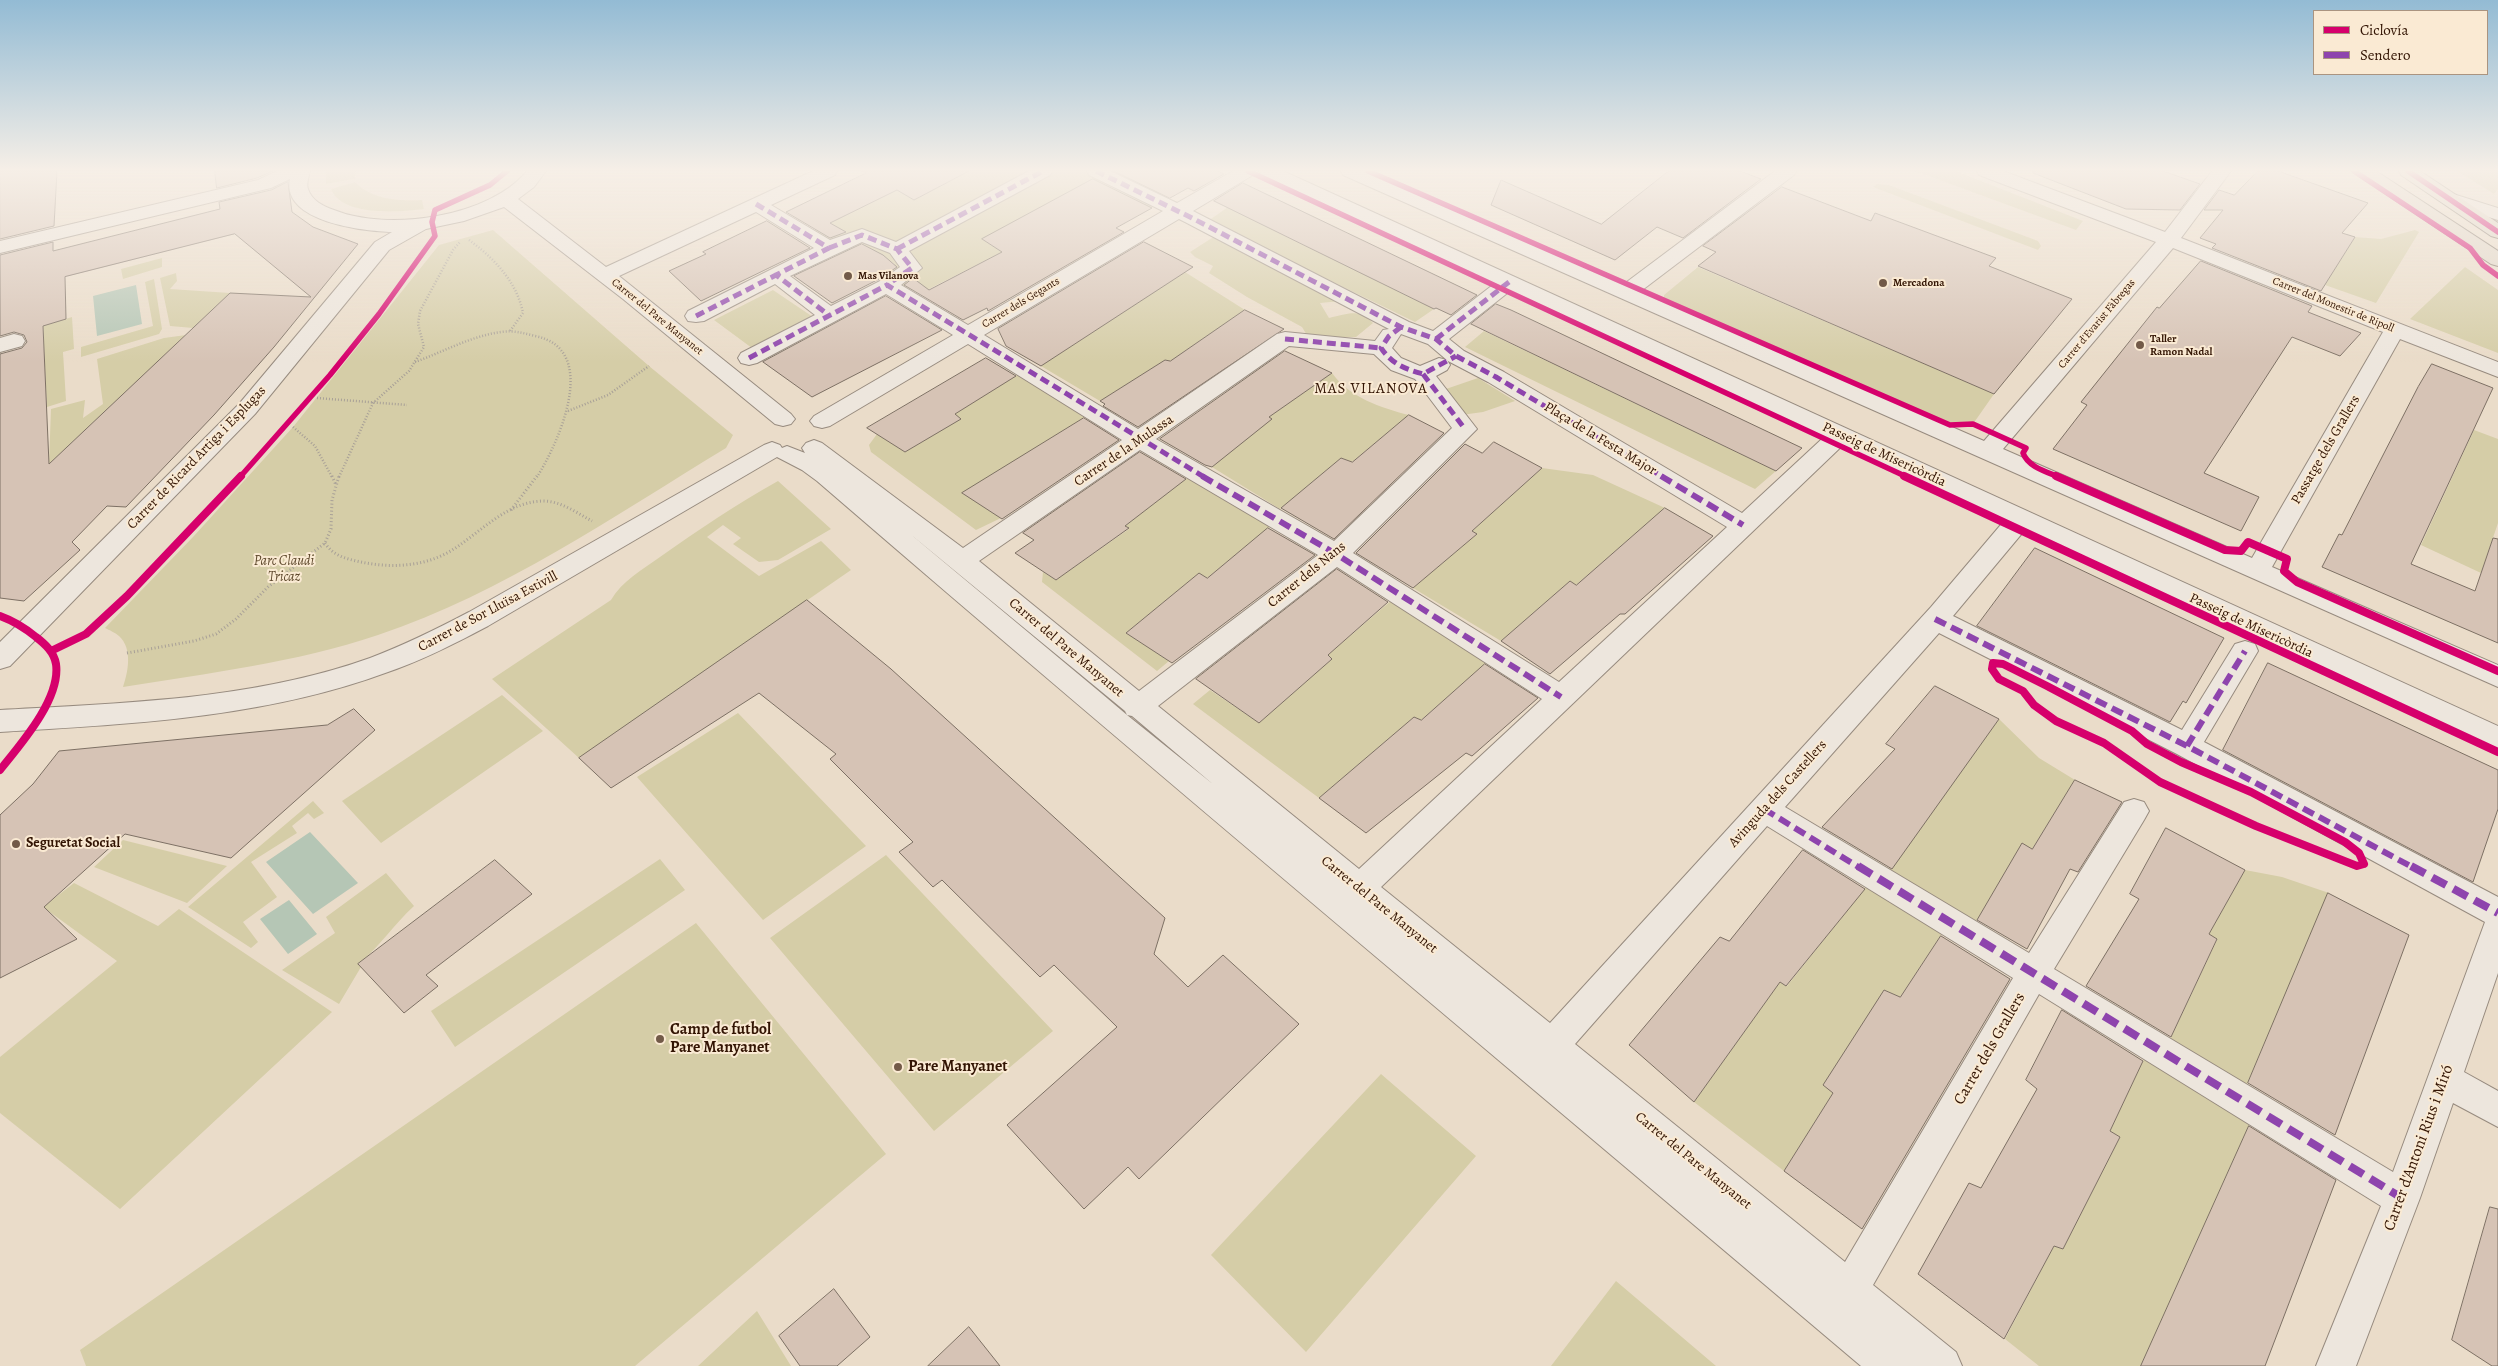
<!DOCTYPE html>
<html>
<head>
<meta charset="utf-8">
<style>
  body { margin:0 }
  #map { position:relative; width:2498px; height:1366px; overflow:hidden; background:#eadcc9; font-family:Alegreya,serif }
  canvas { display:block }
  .legend { position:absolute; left:2313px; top:10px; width:175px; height:65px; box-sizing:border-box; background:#faead3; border:1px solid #aa9480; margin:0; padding:6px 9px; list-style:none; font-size:15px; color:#321403 }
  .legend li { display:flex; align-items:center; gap:10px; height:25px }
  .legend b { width:25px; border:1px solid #aa9480 }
</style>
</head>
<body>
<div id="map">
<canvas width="2498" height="1366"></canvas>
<ul class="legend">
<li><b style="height:6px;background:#d6006c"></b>Ciclovía</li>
<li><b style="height:6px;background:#8e44ad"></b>Sendero</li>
</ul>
</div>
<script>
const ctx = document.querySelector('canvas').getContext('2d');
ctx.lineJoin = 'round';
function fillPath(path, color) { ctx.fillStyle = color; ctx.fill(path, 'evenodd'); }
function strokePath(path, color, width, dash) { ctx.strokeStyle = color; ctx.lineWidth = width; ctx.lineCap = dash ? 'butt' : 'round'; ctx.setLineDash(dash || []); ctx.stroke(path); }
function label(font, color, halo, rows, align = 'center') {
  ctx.font = font + ' Alegreya,serif'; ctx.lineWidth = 4; ctx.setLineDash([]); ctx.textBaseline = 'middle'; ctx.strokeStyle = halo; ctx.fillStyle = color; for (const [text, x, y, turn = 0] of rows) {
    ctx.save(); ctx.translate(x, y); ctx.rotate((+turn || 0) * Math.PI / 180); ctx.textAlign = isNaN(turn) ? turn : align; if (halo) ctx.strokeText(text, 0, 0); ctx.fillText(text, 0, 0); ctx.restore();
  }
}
fillPath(new Path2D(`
  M 326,171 L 356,171 L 355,179 L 326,184 Z
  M 969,171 L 1130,171 L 1175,193 L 1148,210 L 1117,196 L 982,239 L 1002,252 L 919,294 L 890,279 L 899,273 L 890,268 L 895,264 L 862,243 L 842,253 L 813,231 L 897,190 L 914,200 Z
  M 1915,171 L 1956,171 L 2083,221 L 2076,230 Z
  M 2457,171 L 2498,171 L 2498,189 L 2494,194 Z
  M 355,182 C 373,200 398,201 422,200 L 424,209 C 399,212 342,217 331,189 Z
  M 1877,184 L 1889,185 L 2038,241 L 2041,246 L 2038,250 L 1873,187 Z
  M 1228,207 L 1434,309 L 1415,322 L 1208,221 Z
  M 493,230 L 649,366 L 733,435 L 726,448 C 614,516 503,593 378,635 C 295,663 208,673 123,687 C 128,672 133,649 119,636 C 116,633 109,630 105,628 L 193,537 L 293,427 L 439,245 Z
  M 2415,230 L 2419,232 L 2376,303 L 2325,285 L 2355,237 L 2381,239 Z
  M 1215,236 L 1342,301 L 1320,303 L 1329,318 C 1349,314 1357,308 1373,323 L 1356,337 L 1308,337 L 1302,327 L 1247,297 L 1209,273 L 1213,266 L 1195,257 L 1190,252 Z
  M 162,258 L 162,267 L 123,279 L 121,269 Z
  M 1698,267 L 1994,394 L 1973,424 L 1950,425 L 1664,300 L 1664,295 Z
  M 2465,267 L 2498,290 L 2498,353 L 2410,319 Z
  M 1185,272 L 1245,310 L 1170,361 L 1165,360 L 1100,401 L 1041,366 Z
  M 176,273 L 177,281 L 170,289 L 230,293 L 193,328 L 170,326 L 160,278 Z
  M 154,279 L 162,329 L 159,334 L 81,357 L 81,347 L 153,326 L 145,282 Z
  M 773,290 L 816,319 L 756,351 L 714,320 Z
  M 72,317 L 74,349 L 63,352 L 66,401 L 47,407 L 43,326 Z
  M 1484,331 L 1776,471 L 1755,489 L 1465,347 Z
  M 186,335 L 49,464 L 51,409 L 85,400 L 83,418 L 103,404 L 97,359 L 164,338 Z
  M 1022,372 L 1090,414 L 963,493 L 1001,518 L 976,530 L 871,452 L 869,445 L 877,434 L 905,452 L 960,419 L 955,414 Z
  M 1332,373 C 1349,397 1381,408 1409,415 L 1352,462 L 1341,458 L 1280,509 L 1212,467 L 1269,417 Z
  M 1478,378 L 1515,401 L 1483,412 L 1461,415 L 1446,389 Z
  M 2474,430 L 2498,439 L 2498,523 L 2481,573 L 2421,545 Z
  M 1542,468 L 1593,475 L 1665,508 L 1576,585 L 1570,581 L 1501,641 L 1413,588 L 1476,535 L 1472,531 Z
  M 1191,475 L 1272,525 L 1207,578 L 1199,573 L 1126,633 L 1169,661 L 1157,671 L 1042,582 L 1043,572 L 1056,580 L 1129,529 L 1125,526 Z
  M 778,481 L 831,529 L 778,560 L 759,562 L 733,544 L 741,538 L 723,525 L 707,537 L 759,576 L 821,541 L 851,570 L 579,758 L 492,679 L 611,600 C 622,581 642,570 660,557 C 698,530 737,504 778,481 Z
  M 1393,599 L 1492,658 L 1421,720 L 1414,717 L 1319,798 L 1193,704 L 1210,690 L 1259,723 L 1332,659 L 1328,655 Z
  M 502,695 L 543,731 L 381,843 L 342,801 Z
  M 738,713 L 866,846 L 763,920 L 637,777 Z
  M 1999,719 L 2039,758 L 2075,780 L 2032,849 L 2022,844 L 1975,924 L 1887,871 Z
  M 313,801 L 324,813 L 314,819 L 308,813 L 292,826 L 297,833 L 251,862 L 277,897 L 243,922 L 258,942 L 251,948 L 188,907 Z
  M 123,840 L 227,866 L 187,903 L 94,867 Z
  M 886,855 L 1053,1031 L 934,1131 L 770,938 Z
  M 660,859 L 685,890 L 455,1047 L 431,1011 Z
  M 2245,870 L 2282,877 L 2329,893 L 2245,1089 L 2168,1044 L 2217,940 L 2209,934 Z
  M 386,873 L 414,906 C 394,924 379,948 358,964 L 361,967 L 339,1004 L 282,970 L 335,933 L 326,917 Z
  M 74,883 L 158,926 L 179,909 L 332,1012 L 120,1209 L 0,1113 L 0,1057 L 117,961 L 43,907 Z
  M 1866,887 L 1943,932 L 1900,997 L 1884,990 L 1833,1093 L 1784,1171 L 1694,1102 L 1780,982 L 1787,986 Z
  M 696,923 L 886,1154 L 635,1366 L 86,1366 L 80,1350 Z
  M 2145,1057 L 2252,1119 L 2141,1366 L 2039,1366 L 2005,1339 L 2054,1246 L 2063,1249 L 2120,1137 L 2110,1131 Z
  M 1381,1074 L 1476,1156 L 1306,1352 L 1211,1255 Z
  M 1616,1281 L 1716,1366 L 1551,1366 Z
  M 757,1311 L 791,1366 L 698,1366 Z`), '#d5cda7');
fillPath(new Path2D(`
  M 136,285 L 142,324 L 97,336 L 93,296 Z
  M 310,832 L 358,883 L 313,914 L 266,862 Z
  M 289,900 L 317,934 L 288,954 L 260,919 Z`), '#b5c6b5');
const building = new Path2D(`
  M 0,171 L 57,171 L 54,226 L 0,239 Z
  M 215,171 L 273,171 L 257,178 L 217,188 Z
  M 861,171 L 969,171 L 914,200 L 897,190 L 830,223 L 846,232 L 830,238 L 786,212 L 866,173 Z
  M 1114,171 L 1218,171 L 1224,174 L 1194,191 L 1188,188 L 1170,198 Z
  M 1669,171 L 1740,171 L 1761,179 L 1683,238 L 1657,227 L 1615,260 L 1491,205 L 1501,180 L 1601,224 Z
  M 2033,171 L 2163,171 L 2200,184 L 2180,210 L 2126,209 L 2033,173 Z
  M 2258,171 L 2278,171 L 2368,203 L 2342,233 L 2355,237 L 2321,291 L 2212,248 L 2216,244 L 2200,238 L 2223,210 L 2204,210 L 2219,190 L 2234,195 Z
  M 1093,179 L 1152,208 L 1116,228 L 1124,232 L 988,311 L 987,308 L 963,320 L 904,285 L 913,278 L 929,290 L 1002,252 L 982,239 Z
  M 288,182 L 292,212 L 313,227 L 358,244 L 274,347 L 214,415 L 126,507 L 107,506 L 72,542 L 80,550 L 24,601 L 0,598 L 0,354 L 22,348 L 27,342 L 24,335 L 14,332 L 0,336 L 0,255 L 53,242 L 53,251 L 220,209 L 219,202 L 271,190 ZM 235,234 L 311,297 L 230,293 L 49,464 L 43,326 L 66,319 L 65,277 Z
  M 1243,183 L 1477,295 L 1451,315 L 1436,308 L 1434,309 L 1214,201 Z
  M 1782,187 L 1871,221 L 1875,213 L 1996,258 L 1989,266 L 2072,299 L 1994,394 L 1698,266 L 1716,252 L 1703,246 Z
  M 767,221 L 810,248 L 701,301 L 669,271 L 706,254 L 703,252 Z
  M 1144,242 L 1193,267 L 1041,366 L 1006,346 L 998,329 Z
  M 862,244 L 883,255 L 897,267 L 879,279 L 832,303 L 794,276 Z
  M 2201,261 L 2312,306 L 2308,312 L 2361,333 L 2340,356 L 2292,337 L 2204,473 L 2259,497 L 2241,531 L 2053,449 L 2087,405 L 2081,402 L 2157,307 L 2159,308 Z
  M 886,296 L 942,330 L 812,397 L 763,362 Z
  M 1496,304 L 1511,310 L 1802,448 L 1776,471 L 1471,324 Z
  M 1245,310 L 1284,329 L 1138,427 L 1103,406 L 1105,404 L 1100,401 L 1165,360 L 1170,361 Z
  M 1285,351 L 1332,373 L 1269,417 L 1272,419 L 1212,467 L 1205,465 L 1160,439 Z
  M 986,358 L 1016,376 L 955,414 L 961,419 L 905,452 L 867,428 Z
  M 2432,364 L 2493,388 L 2411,564 L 2475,591 L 2493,538 L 2498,539 L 2498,643 L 2322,567 L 2339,534 L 2342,535 L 2418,387 Z
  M 1409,415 L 1444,433 L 1334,539 L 1281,508 L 1341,458 L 1352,462 Z
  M 1084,418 L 1119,440 L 1002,519 L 962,493 Z
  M 1494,442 L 1542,468 L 1472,531 L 1477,534 L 1413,588 L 1356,553 L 1465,444 L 1482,453 Z
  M 1140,452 L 1186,479 L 1125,526 L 1129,528 L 1056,580 L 1015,553 L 1034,540 L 1023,533 Z
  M 1665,508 L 1713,536 L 1625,614 L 1620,614 L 1550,674 L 1501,641 L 1570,581 L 1576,585 Z
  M 1268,528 L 1315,555 L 1172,663 L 1126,633 L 1199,573 L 1207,578 Z
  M 2035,548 L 2224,638 L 2186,703 L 2183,701 L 2170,722 L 1977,626 Z
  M 1337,569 L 1388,602 L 1328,655 L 1332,659 L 1259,723 L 1196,679 Z
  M 807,600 L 891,669 L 1165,918 L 1154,954 L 1188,987 L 1223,955 L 1299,1024 L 1139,1179 L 1128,1167 L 1084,1209 L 1007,1125 L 1117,1027 L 1054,965 L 1040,977 L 942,880 L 933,887 L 899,852 L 913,842 L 830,759 L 836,754 L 759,693 L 611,788 L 579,758 Z
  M 2268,663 L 2498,770 L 2498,809 L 2473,882 L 2223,750 Z
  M 1485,664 L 1538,698 L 1472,756 L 1466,753 L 1366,833 L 1319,798 L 1414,717 L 1421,720 Z
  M 1935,686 L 1999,719 L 1892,869 L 1822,827 L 1895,749 L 1886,744 Z
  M 354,709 L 375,730 L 231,858 L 125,834 L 44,907 L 77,939 L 0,978 L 0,815 L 33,784 L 59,751 L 327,725 Z
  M 2075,780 L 2122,802 L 2078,872 L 2070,869 L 2027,949 L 1977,920 L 2022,843 L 2032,849 Z
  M 2166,828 L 2245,870 L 2209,934 L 2217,939 L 2171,1037 L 2086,986 L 2139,899 L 2130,894 Z
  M 1803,850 L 1865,889 L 1786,986 L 1780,982 L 1694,1102 L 1629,1045 L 1720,937 L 1729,941 Z
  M 495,860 L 532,894 L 426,975 L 438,986 L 404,1013 L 358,964 Z
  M 2328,893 L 2409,935 L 2335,1135 L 2248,1083 Z
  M 1941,936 L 2010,979 L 1862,1229 L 1784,1171 L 1833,1093 L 1823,1085 L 1884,990 L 1900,997 Z
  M 2062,1010 L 2143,1061 L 2110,1131 L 2120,1137 L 2063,1249 L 2054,1246 L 2004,1339 L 1918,1274 L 1969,1183 L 1981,1188 L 2037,1089 L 2026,1080 Z
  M 2249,1126 L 2336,1180 L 2265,1366 L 2141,1366 Z
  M 2490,1207 L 2498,1209 L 2498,1366 L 2492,1366 L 2452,1340 Z
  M 834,1289 L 870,1337 L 837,1366 L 800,1366 L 779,1336 Z
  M 969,1327 L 1000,1366 L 928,1366 Z`);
fillPath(building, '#d6c3b5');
strokePath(building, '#7d7064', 1);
const minor = new Path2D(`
  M 277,171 L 310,171 C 309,176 306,184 308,189 C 312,201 323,206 334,210 C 388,232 490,217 527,171 L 546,171 L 534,187 L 518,199 L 606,267 L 813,171 L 837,171 L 835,175 L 771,205 L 830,240 L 862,229 L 896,242 L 1029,171 L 1052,171 L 1050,175 L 909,251 L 922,268 L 901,285 L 968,325 L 1163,211 L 1089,175 L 1087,171 L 1110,171 L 1177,203 L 1233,171 L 1255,171 L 1253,175 L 1193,211 L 1409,322 L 1433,331 L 1494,284 L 1261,175 L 1259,171 L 1283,171 L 2498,726 L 2498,750 L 2024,531 L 1953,616 L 2182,730 L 2235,644 L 2245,641 L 2255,644 L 2258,651 L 2204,742 L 2498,897 L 2498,973 L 2464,1072 L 2498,1091 L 2498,1127 L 2453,1103 L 2420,1198 L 2356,1366 L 2316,1366 L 2381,1206 L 2039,994 L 1873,1285 L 1956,1352 L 1962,1366 L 1861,1366 C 1513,1071 1162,779 817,481 L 802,470 L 777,457 L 488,626 C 456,643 423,660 388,672 C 264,718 131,724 0,732 L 0,710 C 123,703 253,700 370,658 C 404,645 437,629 469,612 L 764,445 L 772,442 L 780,445 L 782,448 L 787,446 L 805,453 L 802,448 L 806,443 L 814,440 L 822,443 L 963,548 L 1122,440 L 968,344 L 830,426 L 822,428 L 814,426 L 810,421 L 814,416 L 953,335 L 886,294 L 757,363 L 749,365 L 741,363 L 738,358 L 741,353 L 815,315 L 775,284 L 704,321 L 696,322 L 688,321 L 685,316 L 688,311 L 814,248 L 756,212 L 619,276 L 791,414 L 795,419 L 791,424 L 783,426 L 775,424 L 623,299 L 504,207 L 464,221 L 426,229 L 389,250 L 255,414 L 10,666 L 0,669 L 0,642 L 239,404 L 375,242 L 392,232 C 363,231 281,222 290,179 L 271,188 L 0,253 L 0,241 L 258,180 ZM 1179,219 L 1185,222 L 1389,329 L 1383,330 L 1375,341 L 1285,332 L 1277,334 L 1138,429 L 984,335 ZM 862,242 L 890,253 L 900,267 L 880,281 L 831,306 L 790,276 ZM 1510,291 L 1824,437 L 1742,513 L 1504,372 L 1464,351 L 1449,339 ZM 1401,334 L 1428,344 L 1448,361 L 1488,382 L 1727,527 L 1559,682 L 1353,553 L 1477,429 L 1436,376 L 1447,370 L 1450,365 L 1447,360 L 1439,358 L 1420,366 L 1401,358 L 1392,348 ZM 1289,346 L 1374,354 L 1391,370 L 1415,379 L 1452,428 L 1334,541 L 1156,439 ZM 1842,446 L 2004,521 L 1931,607 L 1550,1023 L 1381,887 ZM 1140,450 L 1318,555 L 1139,691 L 979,561 ZM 909,533 L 1125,711 L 1127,715 L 1101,693 ZM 1337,567 L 1542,699 L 1359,869 L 1158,706 ZM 1939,633 L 2177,754 L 2485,922 L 2393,1172 L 2054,969 L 2144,820 L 2149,811 L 2144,802 L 2134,799 L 2124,802 L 2029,953 L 1785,807 ZM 1127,715 L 1132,716 L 1214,785 ZM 1767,826 L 2013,978 L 1845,1262 L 1575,1044 Z
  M 1341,171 L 1365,171 L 1624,284 L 1775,171 L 1796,171 L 1794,175 L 1641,291 L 1984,441 L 2156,242 L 1979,175 L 1977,171 L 2003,171 L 2165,232 L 2212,171 L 2231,171 L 2181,238 L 2498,362 L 2498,377 L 2400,339 L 2272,567 L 2498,665 L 2498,687 L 1343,175 ZM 2173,248 L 2383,332 L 2252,558 L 2003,449 Z
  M 2450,193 L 2498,208 L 2498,220 L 2443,203 L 2440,199 L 2443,195 Z
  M 14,334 L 22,336 L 25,341 L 22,346 L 0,352 L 0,338 Z`);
const major = new Path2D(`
  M 2355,171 L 2376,171 L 2498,251 L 2498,266 L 2491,264 L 2357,175 Z
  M 2399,171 L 2420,171 L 2498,223 L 2498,238 L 2491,236 L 2401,175 Z`);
strokePath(minor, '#978b7f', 2);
strokePath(major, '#7d7064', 2);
strokePath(new Path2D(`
  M 469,240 C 494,258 517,282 523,313 L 510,331
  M 415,362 C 443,352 471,336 501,332 C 513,330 523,333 535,336 C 601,349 559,442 537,477
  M 317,398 L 407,405
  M 568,411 L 608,395 L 649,366
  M 293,427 L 315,446 L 332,477
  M 339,477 L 373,403 L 409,371 L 424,347 L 418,324 L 420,311 L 453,250 L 460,242`), '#a8a097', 2.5, [1, 2]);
strokePath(new Path2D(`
  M 332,476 L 336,485
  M 511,510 L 537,476
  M 325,543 C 333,556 347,559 361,562 C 389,568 421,567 447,553 C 478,536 504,502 543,501 C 561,501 577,513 592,521
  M 127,653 L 194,641 L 216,634 L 236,619 L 268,587 L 325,543 L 331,529 L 332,500 L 339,476`), '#a8a097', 3, [1, 2.5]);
fillPath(minor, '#ede6dd');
fillPath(major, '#e0d6c7');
strokePath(new Path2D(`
  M 1096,171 L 1192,218 L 1401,327 L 1436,339 L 1456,356 L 1496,377 L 1663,477
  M 756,204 L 829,248 L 776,275 L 830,316
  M 829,248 L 862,235 L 897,249 L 912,268 L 887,285
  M 897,249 L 1043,171
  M 696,316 L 776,275
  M 1401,327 L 1389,336 L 1381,348 C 1392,364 1405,369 1423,374 L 1456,356
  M 1285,339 L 1381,348
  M 1436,339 L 1509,282
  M 749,358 L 887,285 L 1204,477
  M 1423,374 L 1465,429`), '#8e44ad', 5, [9, 5]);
strokePath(new Path2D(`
  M 1202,476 L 1336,554 L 1561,697
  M 1661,476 L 1743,525
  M 1935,619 L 2187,746 L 2414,868
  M 2187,746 L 2245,651
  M 1764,809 L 1860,868`), '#8e44ad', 6, [12, 6]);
strokePath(new Path2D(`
  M 1858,866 L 2402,1198
  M 2411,866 L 2498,913`), '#8e44ad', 8, [16, 8]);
strokePath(new Path2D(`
  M 1248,171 L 1907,477
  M 1368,171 L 1950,425 L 1973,424 L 2026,448 L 2023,453 C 2028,467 2047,472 2059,477
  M 2354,171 L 2470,248 L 2483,265 L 2498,276
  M 2408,171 L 2498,232
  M 240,477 L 330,375 L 379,314 L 435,236 L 432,222 L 435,210 L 490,185 L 507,171`), '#d6006c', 5.5);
strokePath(new Path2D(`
  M 1904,476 L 2498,752
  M 2056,476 L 2225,550 L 2241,551 L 2248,542 L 2287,559 L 2284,571 L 2297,582 L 2498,671
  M 0,616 C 14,621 25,628 36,637 C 45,644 54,652 56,664 C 61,699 20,745 0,770
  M 51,651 L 86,634 L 127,596 L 241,476
  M 1993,663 L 2003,664 L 2047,686 L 2132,731 L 2147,744 L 2181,762 L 2251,792 L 2345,842 L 2359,853 L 2364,864 L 2357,866 L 2256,826 L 2160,782 L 2104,743 L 2056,721 L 2034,705 L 2023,691 L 1999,679 L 1992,669 Z`), '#d6006c', 8);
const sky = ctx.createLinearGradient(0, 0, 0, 362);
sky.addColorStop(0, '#93bbd4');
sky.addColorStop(0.47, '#f6efe7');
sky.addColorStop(1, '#f6efe700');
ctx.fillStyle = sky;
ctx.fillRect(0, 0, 2498, 362);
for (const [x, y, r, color] of [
  [848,276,5,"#725a48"],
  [1883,283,5,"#725a48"],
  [2140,345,5,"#725a48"],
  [16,844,5,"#725a48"],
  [660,1039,5,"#725a48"],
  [898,1067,5,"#725a48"]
]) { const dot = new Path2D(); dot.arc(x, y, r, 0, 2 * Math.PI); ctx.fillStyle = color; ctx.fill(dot); strokePath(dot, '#faead3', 2); }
label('bold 11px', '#321403', '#faead3', [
  ["Mas Vilanova",858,276],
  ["Mercadona",1893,283],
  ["Taller",2150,339],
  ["Ramon Nadal",2150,352]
], 'left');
label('11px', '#321403', '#faead3', [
  ["Carrer dels Gegants",1021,303,-31],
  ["Carrer del Monestir de Ripoll",2333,305,22],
  ["Carrer del Pare Manyanet",657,317,39],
  ["Carrer d'Evarist Fàbregas",2097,324,-50]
]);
label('14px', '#321403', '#faead3', [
  ["Plaça de la Festa Major",1600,439,31],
  ["Passatge dels Grallers",2326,450,-60],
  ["Carrer de la Mulassa",1124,451,-34],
  ["Passeig de Misericòrdia",1884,455,25],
  ["Carrer de Ricard Artiga i Esplugas",197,458,-46],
  ["Carrer dels Nans",1307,575,-39],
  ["Carrer de Sor Lluïsa Estivill",488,612,-28],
  ["Passeig de Misericòrdia",2251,626,25],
  ["Carrer del Pare Manyanet",1066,648,40],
  ["Avinguda dels Castellers",1778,794,-48],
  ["Carrer del Pare Manyanet",1379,905,39],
  ["Carrer del Pare Manyanet",1693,1161,39]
]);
label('italic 14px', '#5e482c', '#faead3', [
  ["Parc Claudi",284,562],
  ["Tricaz",284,578]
]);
label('bold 14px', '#321403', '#faead3', [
  ["Seguretat Social",26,844]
], 'left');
ctx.letterSpacing = '1px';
label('15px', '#321403', '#faead3', [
  ["MAS VILANOVA",1371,389]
]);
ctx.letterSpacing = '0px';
label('bold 16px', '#321403', '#faead3', [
  ["Camp de futbol",670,1030],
  ["Pare Manyanet",670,1048],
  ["Pare Manyanet",908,1067]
], 'left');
label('16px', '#321403', '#faead3', [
  ["Carrer dels Grallers",1990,1049,-60],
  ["Carrer d'Antoni Rius i Miró",2419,1148,-70]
]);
</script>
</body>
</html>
